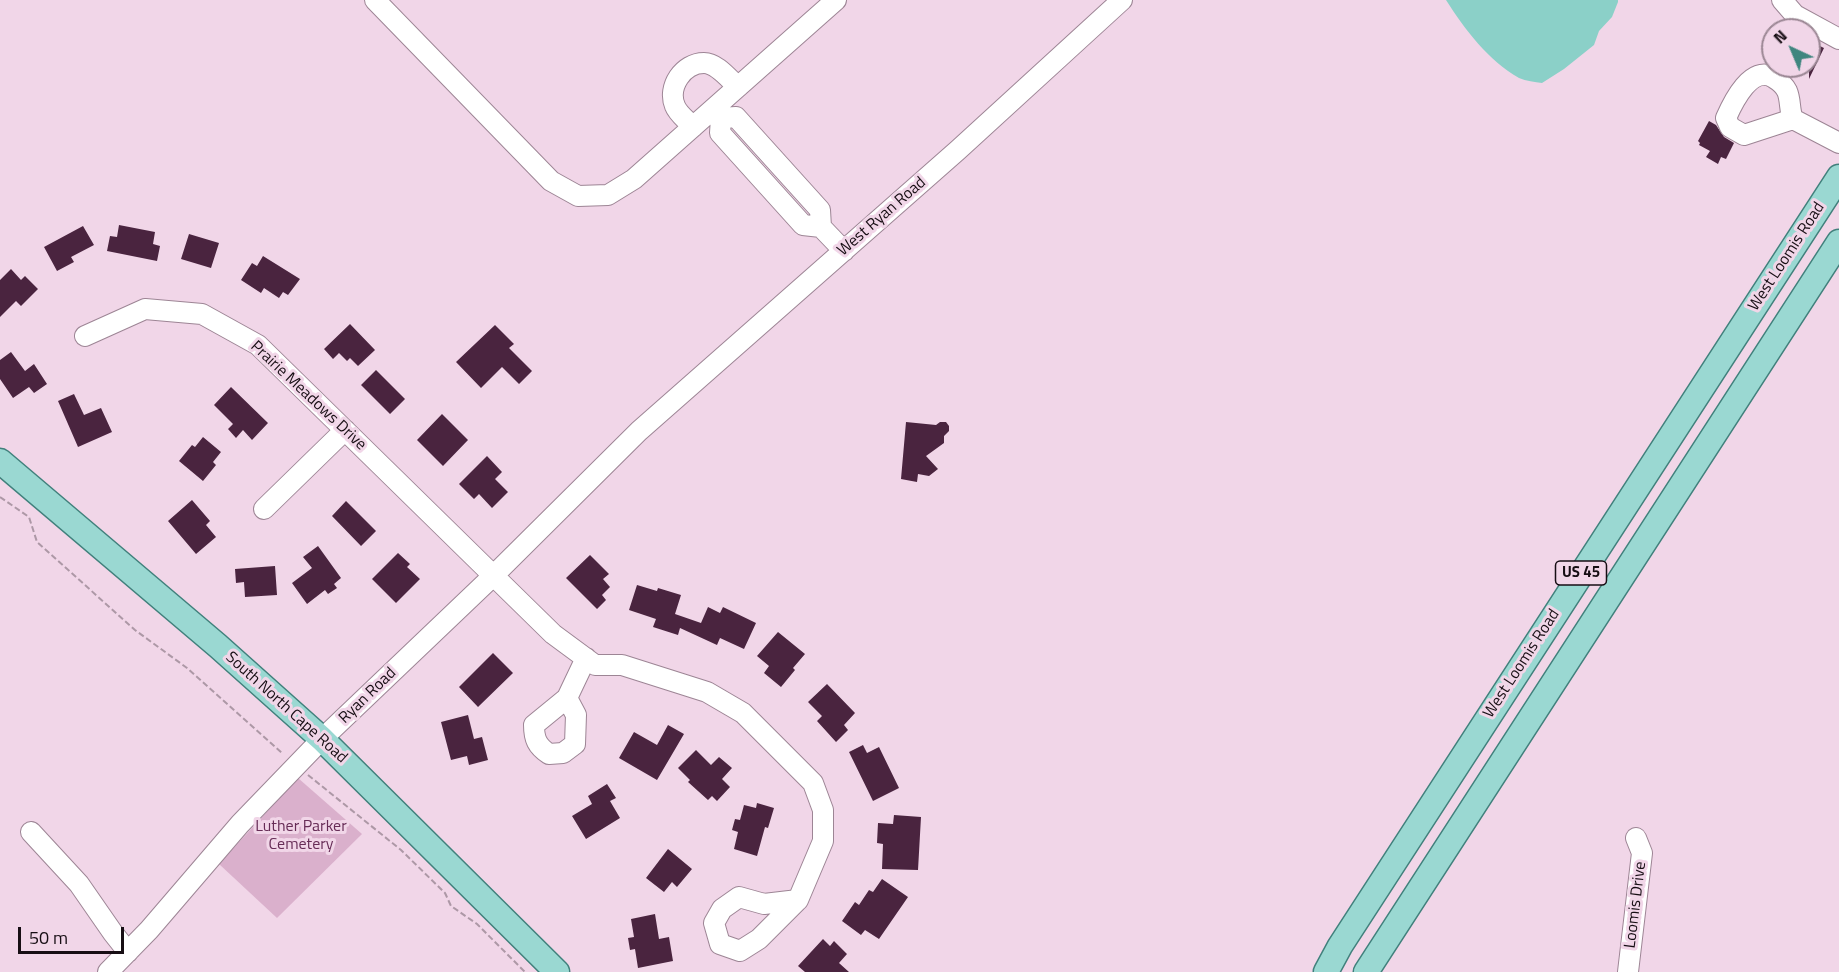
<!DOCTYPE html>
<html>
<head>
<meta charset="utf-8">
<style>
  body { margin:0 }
  #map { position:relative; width:1839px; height:972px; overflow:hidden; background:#f1d6e8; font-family:"Titillium Web",sans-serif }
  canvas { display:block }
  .north { position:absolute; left:1761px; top:18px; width:60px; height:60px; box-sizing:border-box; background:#f1d6e8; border:2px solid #9a8693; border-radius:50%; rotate:316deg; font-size:16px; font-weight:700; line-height:24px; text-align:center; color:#170e14 }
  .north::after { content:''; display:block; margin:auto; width:21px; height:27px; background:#3f867f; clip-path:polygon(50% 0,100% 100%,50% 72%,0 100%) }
  .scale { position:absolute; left:18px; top:927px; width:106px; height:27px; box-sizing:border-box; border:3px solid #170e14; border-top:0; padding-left:8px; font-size:18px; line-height:21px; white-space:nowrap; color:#170e14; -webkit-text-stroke:4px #f1d6e8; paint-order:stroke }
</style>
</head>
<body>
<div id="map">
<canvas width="1839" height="972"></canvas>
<div class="north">N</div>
<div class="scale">50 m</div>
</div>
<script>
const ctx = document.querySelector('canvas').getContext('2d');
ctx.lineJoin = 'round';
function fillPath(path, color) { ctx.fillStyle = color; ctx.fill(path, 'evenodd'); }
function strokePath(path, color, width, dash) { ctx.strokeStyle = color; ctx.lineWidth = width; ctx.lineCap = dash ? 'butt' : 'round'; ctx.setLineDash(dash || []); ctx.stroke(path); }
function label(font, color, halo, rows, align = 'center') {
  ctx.font = font + ' "Titillium Web",sans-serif'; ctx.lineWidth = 6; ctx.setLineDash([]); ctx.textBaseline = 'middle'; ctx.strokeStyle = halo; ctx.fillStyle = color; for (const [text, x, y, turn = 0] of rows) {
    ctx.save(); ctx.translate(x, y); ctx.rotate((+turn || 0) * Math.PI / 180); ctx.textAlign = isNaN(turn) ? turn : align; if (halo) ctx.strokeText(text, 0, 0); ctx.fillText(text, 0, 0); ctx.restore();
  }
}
fillPath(new Path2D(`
  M 298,778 L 362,834 L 277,918 L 219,864 Z`), '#dab0cc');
fillPath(new Path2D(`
  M 1446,0 L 1618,0 L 1618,2 L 1612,17 L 1599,31 L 1594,45 L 1564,69 L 1542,83 C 1535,82 1526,81 1519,78 C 1488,60 1465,30 1446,0 Z`), '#8bd0c8');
fillPath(new Path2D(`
  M 1809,41 L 1824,48 L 1809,79 Z
  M 1709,121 L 1716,125 L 1724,137 L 1734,143 L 1726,159 L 1721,157 L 1718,164 L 1706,157 L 1710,151 L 1699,145 L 1700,143 L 1698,141 Z
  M 119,225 L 155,232 L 153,244 L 160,246 L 157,261 L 107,251 L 110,236 L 117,237 Z
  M 83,226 L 94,245 L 71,257 L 74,262 L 57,271 L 44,247 Z
  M 189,234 L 219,243 L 211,268 L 181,259 Z
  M 263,256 L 300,279 L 288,295 L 283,292 L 279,298 L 264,288 L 261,293 L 241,280 L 252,263 L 257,266 Z
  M 11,269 L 21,280 L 25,276 L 38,289 L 21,306 L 16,301 L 0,317 L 0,280 Z
  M 350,324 L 375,350 L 358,366 L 350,358 L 347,361 L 339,353 L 333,359 L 324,349 Z
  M 495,325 L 514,344 L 509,348 L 532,371 L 519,384 L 502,367 L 481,388 L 456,362 Z
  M 11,352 L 25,371 L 34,364 L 47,384 L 34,393 L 29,387 L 13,398 L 0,379 L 0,360 Z
  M 376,370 L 405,399 L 390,414 L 361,385 Z
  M 231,387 L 268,423 L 252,440 L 243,430 L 236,438 L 228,429 L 233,424 L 214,405 Z
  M 74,394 L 84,415 L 101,408 L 112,432 L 78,447 L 58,401 Z
  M 442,414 L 468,440 L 443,466 L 417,440 Z
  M 906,422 L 936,425 L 940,422 L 946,422 L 949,426 L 949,431 L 944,436 L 944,443 L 926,456 L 938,469 L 929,476 L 918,474 L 917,482 L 901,479 Z
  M 203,437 L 221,452 L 213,462 L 216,465 L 203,481 L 179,461 L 192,445 L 195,447 Z
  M 487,456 L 502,472 L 495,479 L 508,492 L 492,508 L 479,494 L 474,499 L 459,484 Z
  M 192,500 L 210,521 L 206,525 L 216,537 L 196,554 L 168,521 Z
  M 346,501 L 376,531 L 361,546 L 332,516 Z
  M 318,546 L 341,578 L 334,584 L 337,588 L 328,594 L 325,590 L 307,604 L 292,583 L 312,568 L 303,557 Z
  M 398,553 L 410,564 L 407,567 L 420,579 L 396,603 L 372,579 Z
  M 590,555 L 609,574 L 603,579 L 610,587 L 602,595 L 606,600 L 597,609 L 566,578 Z
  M 275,566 L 277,595 L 245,597 L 244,582 L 236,583 L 235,569 Z
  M 637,585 L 657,591 L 658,588 L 681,595 L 675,614 L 701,623 L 708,607 L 720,613 L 723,607 L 756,623 L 744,649 L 720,638 L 717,645 L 680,628 L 678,635 L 653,627 L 656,619 L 629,610 Z
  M 778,632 L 805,654 L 793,668 L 795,670 L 781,687 L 764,673 L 769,666 L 757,656 Z
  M 493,653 L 513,673 L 478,707 L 459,687 Z
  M 827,684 L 855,713 L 844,725 L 848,730 L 836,742 L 817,721 L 822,716 L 808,702 Z
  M 468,715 L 474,739 L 482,737 L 488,760 L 469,765 L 467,756 L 451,760 L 441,722 Z
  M 668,725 L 684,734 L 657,780 L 619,758 L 634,732 L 657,745 Z
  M 863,745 L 867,753 L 879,747 L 899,788 L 873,801 L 849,752 Z
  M 696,750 L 711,765 L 719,757 L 732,768 L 722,779 L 730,787 L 717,801 L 712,796 L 708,800 L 688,782 L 690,780 L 678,768 Z
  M 607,784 L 616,798 L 610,801 L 620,818 L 586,839 L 572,816 L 592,804 L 588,796 Z
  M 757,803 L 774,808 L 768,828 L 765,827 L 757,856 L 734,849 L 738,832 L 732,830 L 735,819 L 740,820 L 744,805 L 756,808 Z
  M 894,815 L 921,817 L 918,870 L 882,869 L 883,844 L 877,843 L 878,823 L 893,824 Z
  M 668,849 L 692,869 L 677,887 L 672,882 L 664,892 L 646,878 Z
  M 882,879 L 908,897 L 879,939 L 865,930 L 861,935 L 842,921 L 855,902 L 859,905 L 869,890 L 873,892 Z
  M 655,914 L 659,939 L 669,937 L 673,961 L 638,968 L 635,949 L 630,950 L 628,938 L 634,937 L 631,919 Z
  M 823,939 L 830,946 L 834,941 L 847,954 L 839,963 L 849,972 L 805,972 L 798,966 Z`), '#4a243f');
const minor = new Path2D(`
  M 375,0 L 551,181 L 578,196 L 608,195 L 634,179 L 836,0
  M 1782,0 L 1795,15 L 1839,39
  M 1793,119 L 1744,135 L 1730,127 L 1726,118 C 1733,102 1752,63 1774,78 C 1779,81 1784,85 1787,91 C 1791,100 1789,110 1793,119 L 1839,143
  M 693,127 C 687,120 678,114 675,106 C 667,87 683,63 704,63 C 717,63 729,79 738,87
  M 821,227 L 803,225 L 720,133 L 721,118 L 736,117 L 820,210 L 821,227 L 844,251
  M 85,336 L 145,309 L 202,314 L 258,345 L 553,634 L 595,665 L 622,665 L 707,692 L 743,713 L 813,783 L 823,810 L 823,841 L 798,900 L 764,904 L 739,897 L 722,909 L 714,923 L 720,944 L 740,951 L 759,939 L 798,900
  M 264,509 L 345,430
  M 567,698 L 576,715 L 575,744 L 563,753 L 549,754 C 537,746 534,739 534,725 L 567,698 L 586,658
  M 31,832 L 79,884 L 113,933 L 128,952
  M 108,972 L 149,930 L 240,824 L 322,739 L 493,576 L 639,431 L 958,150 L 1122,0
  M 1628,972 L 1642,853 L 1636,838`);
const major = new Path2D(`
  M 0,461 L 218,646 L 322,739 L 557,972
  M 1326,972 L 1340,946 L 1839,177
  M 1366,972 L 1839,242`);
strokePath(minor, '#9d8595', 22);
strokePath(major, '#41807c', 27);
strokePath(new Path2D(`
  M 0,497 L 29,517 L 37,542 L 135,630 L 187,668 L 283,754
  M 308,775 L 401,850 L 445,893 L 451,906 L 477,924 L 525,972`), '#ad98a6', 2, [6, 3]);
strokePath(minor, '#fff', 20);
strokePath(major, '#9ad8d2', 24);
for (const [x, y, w] of [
  [1581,573,51]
]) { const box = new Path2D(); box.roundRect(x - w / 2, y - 12, w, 24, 4.5); ctx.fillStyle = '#f1d6e8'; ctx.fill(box); strokePath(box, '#170e14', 1.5); }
label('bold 15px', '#170e14', null, [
  ["US 45",1581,573]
]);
label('16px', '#170e14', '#f1d6e8', [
  ["West Ryan Road",882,217,-41],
  ["West Loomis Road",1787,257,-57],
  ["Prairie Meadows Drive",308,396,43],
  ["West Loomis Road",1522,664,-57],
  ["Ryan Road",368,696,-44],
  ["South North Cape Road",286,708,42],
  ["Loomis Drive",1636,905,-83]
]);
label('16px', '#672d57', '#f1d6e8', [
  ["Luther Parker",301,827],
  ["Cemetery",301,845]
]);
</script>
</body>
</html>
